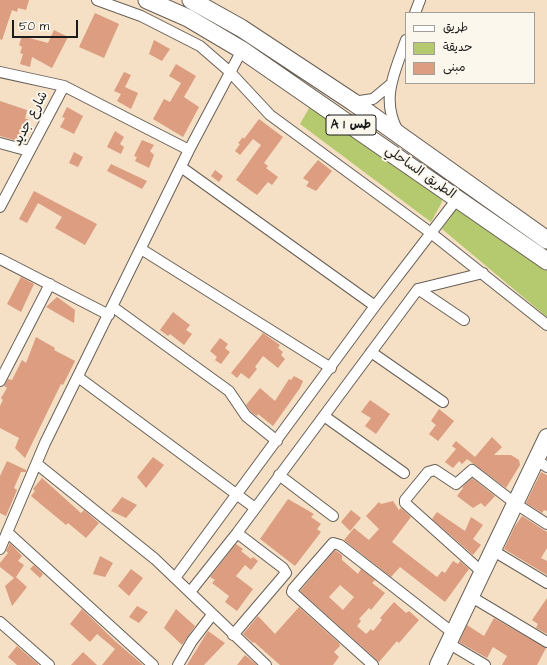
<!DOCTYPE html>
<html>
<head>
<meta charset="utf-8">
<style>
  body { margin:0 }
  #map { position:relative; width:547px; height:665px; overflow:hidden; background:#f5dfc5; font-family:"Architects Daughter","Playpen Sans Arabic",sans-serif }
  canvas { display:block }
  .legend { position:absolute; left:405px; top:12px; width:130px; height:72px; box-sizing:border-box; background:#fbf7ec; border:1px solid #a29f99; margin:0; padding:5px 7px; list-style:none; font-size:12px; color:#1c1c1c }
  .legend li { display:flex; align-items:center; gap:8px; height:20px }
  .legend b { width:20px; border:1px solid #a29f99 }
  .scale { position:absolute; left:12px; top:20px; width:66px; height:18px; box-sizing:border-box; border:2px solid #1c1c1c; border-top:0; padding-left:5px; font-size:12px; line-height:14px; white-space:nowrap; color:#1c1c1c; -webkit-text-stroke:3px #fbf7ec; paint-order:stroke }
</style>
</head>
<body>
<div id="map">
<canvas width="547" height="665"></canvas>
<ul class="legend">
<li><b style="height:5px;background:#fff"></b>طريق</li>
<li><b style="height:11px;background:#b5ca6e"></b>حديقة</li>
<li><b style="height:11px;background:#dc9d80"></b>مبنى</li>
</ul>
<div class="scale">50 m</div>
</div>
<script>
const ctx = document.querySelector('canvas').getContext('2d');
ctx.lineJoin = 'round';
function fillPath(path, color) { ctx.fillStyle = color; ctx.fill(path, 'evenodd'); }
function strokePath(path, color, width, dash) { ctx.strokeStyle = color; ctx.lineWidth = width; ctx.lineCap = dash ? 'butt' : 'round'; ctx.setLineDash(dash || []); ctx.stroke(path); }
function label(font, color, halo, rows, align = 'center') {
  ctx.font = font + ' "Architects Daughter","Playpen Sans Arabic",sans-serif'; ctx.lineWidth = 4; ctx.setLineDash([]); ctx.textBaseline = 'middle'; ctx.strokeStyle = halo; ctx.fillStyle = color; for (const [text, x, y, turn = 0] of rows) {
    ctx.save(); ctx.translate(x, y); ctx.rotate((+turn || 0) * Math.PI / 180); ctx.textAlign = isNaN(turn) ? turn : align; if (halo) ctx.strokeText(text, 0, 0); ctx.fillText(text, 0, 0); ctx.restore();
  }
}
fillPath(new Path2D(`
  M 312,103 L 441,197 L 442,202 L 431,222 L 300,124 Z
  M 460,208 L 547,268 L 547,317 L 442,229 L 455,211 Z`), '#b5ca6e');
fillPath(new Path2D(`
  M 0,0 L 29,0 L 26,10 L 18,8 L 17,12 L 12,10 L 2,40 L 0,39 Z
  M 95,13 L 119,24 L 104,58 L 79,47 Z
  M 54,30 L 68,37 L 52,68 L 32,57 L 30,67 L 20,64 L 23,54 L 20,53 L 22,47 L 19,45 L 22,36 L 48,43 Z
  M 154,40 L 170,49 L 162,61 L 149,54 Z
  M 176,64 L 196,76 L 184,97 L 199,107 L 183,137 L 153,119 L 164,99 L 170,102 L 181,83 L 169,76 Z
  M 124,72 L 131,75 L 125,87 L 138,93 L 131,109 L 117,101 L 121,94 L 114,91 Z
  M 0,101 L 27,110 L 25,119 L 28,119 L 21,142 L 0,136 Z
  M 67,107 L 83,116 L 74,134 L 60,127 L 65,118 L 62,117 Z
  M 259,119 L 283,137 L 264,163 L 268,166 L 266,168 L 278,177 L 272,185 L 268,182 L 257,195 L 236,180 L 261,145 L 253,139 L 240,155 L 235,151 L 240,144 L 238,143 L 243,137 L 244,139 Z
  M 115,131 L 124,137 L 120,144 L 124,147 L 121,154 L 107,147 Z
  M 142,140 L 154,145 L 150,151 L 154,155 L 149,168 L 135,161 L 137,157 L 134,156 Z
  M 74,152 L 83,157 L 78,167 L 69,163 Z
  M 318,160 L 332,171 L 316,191 L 306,186 L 309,182 L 303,178 Z
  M 111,164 L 147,181 L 142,189 L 107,171 Z
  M 215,170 L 223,176 L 219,182 L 211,176 Z
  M 34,191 L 97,224 L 85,245 L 55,228 L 62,217 L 38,203 L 27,223 L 19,219 Z
  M 21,277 L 34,284 L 21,312 L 7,304 Z
  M 57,297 L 75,310 L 74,323 L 46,307 Z
  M 173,312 L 190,325 L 186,330 L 192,334 L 184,345 L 170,334 L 168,336 L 160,330 Z
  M 263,333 L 280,345 L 278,348 L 283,352 L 281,355 L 285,359 L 278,368 L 263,356 L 255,367 L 257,369 L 249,379 L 241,373 L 237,378 L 231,373 Z
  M 36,337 L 55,348 L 54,350 L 75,361 L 63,385 L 61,384 L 25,458 L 15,448 L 19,438 L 0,428 L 0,406 L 3,400 L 1,398 L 7,388 L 4,386 L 8,379 L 12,380 L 22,360 L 26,363 Z
  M 220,338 L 228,344 L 225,348 L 230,352 L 221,364 L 215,360 L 217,357 L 210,351 Z
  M 294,376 L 303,381 L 300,388 L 273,426 L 258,414 L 257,416 L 251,412 L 246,405 L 260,388 L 275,401 L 289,379 L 291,380 Z
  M 370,400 L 390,414 L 376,434 L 365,426 L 371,418 L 361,412 Z
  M 439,409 L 454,421 L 438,441 L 429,434 L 436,425 L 431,421 Z
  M 492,437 L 502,447 L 494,455 L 511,455 L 519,460 L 520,465 L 506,488 L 467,459 L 462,464 L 459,461 L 453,468 L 445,462 L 456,449 L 452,446 L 456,441 L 475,457 Z
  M 153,457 L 164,465 L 146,488 L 137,477 Z
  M 7,461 L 26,470 L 26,472 L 21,472 L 14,488 L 17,490 L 6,516 L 0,513 L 0,476 Z
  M 541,472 L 547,475 L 547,511 L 544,510 L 542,513 L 526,503 Z
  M 42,478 L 81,513 L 84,510 L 99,523 L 86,538 L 68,523 L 66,525 L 31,496 L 35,491 L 33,489 Z
  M 472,478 L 495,496 L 485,507 L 481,503 L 473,508 L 457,496 L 463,488 L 462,487 Z
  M 122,497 L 137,505 L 126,518 L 111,511 Z
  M 288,499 L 314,514 L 311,517 L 321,524 L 317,529 L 321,532 L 295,566 L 260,539 Z
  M 393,501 L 399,510 L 401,508 L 411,517 L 392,542 L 437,577 L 442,571 L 445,573 L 453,561 L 458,564 L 460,561 L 469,569 L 445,602 L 400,567 L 391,577 L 344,540 L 354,528 L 369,540 L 379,529 L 366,516 L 379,502 L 381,504 Z
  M 351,510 L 361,518 L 350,531 L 341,522 Z
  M 437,512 L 465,531 L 471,517 L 483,525 L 473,539 L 481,545 L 473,555 L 432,519 Z
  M 522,516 L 547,532 L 547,548 L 541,558 L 547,561 L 547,575 L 504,549 L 515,526 Z
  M 10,543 L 22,556 L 18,561 L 24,565 L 16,577 L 27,587 L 12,606 L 5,586 L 14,578 L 0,567 L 0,563 L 8,553 L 6,551 Z
  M 236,544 L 243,549 L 241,551 L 251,559 L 253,557 L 258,561 L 251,570 L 245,565 L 236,576 L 253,589 L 237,611 L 225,602 L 229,596 L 212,583 L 215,580 L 210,577 Z
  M 335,550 L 342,555 L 342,560 L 358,574 L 361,569 L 375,580 L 372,583 L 385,593 L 371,610 L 369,608 L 359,619 L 361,621 L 357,626 L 366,634 L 371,629 L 373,631 L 382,620 L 380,618 L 394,602 L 406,613 L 409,611 L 419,620 L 399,643 L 397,641 L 379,662 L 300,591 ZM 340,585 L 354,597 L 343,610 L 329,597 Z
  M 100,556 L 113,563 L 105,577 L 93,574 Z
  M 34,565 L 43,574 L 40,578 L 30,569 Z
  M 131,569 L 143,578 L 129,596 L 118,586 Z
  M 547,598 L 547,634 L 536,628 L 538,624 L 532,620 Z
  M 137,606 L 148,612 L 139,623 L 129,617 Z
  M 299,607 L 339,643 L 340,646 L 334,652 L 339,657 L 333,665 L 280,665 L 254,642 L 253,643 L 243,634 L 258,616 L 275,634 Z
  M 82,609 L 115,641 L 143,665 L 102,665 L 115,649 L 97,634 L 90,642 L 70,624 Z
  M 176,609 L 195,626 L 182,645 L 164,628 Z
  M 494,618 L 546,648 L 537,665 L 502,665 L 507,656 L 493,647 L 487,658 L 459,642 L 467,625 L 484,636 Z
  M 208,631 L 225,643 L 204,665 L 187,665 Z
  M 17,646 L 38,664 L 38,665 L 17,665 L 8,657 Z
  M 83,652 L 97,665 L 71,665 Z
  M 245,655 L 257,665 L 237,665 Z`), '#dc9d80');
const minor = new Path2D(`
  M 97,0 L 141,16 L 200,46 L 230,72 L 270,115 L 431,233 L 547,325
  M 415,13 L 420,0
  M 0,72 L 64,86 L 189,150
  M 353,102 L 373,99 L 391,84
  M 398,131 C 380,99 395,72 406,40
  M 0,143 L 29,151
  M 181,167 L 375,306
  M 0,207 L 64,86
  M 141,249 L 331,368
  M 0,259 L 109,315
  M 418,289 L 464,320
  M 113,307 L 229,391 L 246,416 L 277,441
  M 371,352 L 443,402
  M 78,377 L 255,508
  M 0,381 L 50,284
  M 324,416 L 404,473
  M 536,460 L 547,467
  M 37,464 L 155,559 L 266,665
  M 279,475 L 333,516
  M 7,532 L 153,665
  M 0,549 L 45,443 L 189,150 L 242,50
  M 492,550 L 547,583
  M 482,572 L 405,503 L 405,500 L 428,472 L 435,470 L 456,484 L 472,470 L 516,504 L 547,524
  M 175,578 L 375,306 L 457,199
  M 190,592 L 237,533 L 418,289 L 483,273
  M 470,596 L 547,642
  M 0,622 L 49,665
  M 233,635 L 286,573 L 283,568 L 237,533
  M 448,643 L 485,665
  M 178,665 L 192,641 L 212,615
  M 373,665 L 292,592 L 293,589 L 333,543 L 340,545 L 453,633`);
const primary = new Path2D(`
  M 438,665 L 547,437`);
const trunk = new Path2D(`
  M 147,0 L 188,18 L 242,50 L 547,261
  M 191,0 L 241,28 L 353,102 L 547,240`);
strokePath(minor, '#686057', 12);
strokePath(primary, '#686057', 18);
strokePath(trunk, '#686057', 19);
strokePath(minor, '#fff', 10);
strokePath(primary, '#fff', 16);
strokePath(trunk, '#fff', 17);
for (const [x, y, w] of [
  [351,125,50]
]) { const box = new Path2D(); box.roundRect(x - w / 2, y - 10, w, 20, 3); ctx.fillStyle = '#fbf7ec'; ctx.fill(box); strokePath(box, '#1c1c1c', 1); }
label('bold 12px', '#1c1c1c', null, [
  ["A 1 طس",351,125]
]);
label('13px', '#1c1c1c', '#fbf7ec', [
  ["شارع جديد",31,119,-62],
  ["الطريق الساحلي",420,173,35]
]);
</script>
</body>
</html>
